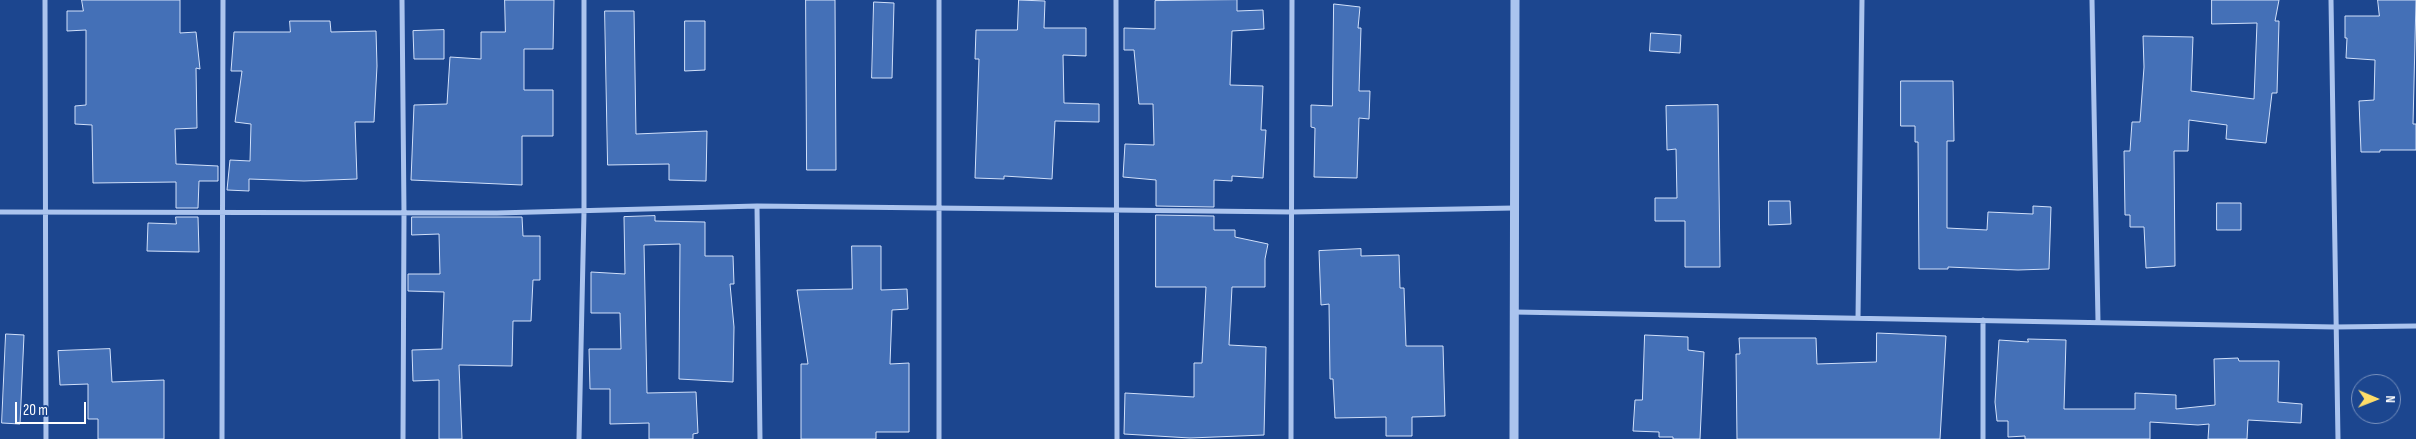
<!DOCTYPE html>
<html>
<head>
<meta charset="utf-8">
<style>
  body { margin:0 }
  #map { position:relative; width:2416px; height:439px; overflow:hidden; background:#1c468f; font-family:"Sofia Sans Condensed",sans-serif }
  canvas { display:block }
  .north { position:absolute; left:2351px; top:374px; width:50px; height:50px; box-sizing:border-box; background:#1c468f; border:1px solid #7790bc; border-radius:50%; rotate:91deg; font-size:14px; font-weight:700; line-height:20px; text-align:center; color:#fff }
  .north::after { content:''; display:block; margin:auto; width:18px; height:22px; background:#fedd69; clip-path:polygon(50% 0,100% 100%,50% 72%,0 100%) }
  .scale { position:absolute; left:15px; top:402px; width:71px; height:22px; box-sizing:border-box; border:2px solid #fff; border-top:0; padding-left:6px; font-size:15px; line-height:18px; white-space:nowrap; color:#fff; -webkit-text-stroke:4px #1c468f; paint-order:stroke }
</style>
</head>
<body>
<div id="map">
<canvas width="2416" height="439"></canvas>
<div class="north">N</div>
<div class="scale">20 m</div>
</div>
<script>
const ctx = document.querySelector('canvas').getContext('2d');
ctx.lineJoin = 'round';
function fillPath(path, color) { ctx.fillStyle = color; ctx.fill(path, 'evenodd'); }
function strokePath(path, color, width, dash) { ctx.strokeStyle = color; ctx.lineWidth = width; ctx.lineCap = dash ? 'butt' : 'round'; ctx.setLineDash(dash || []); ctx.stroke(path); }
const building = new Path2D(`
  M 82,0 L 180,0 L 180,33 L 196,32 L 200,69 L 196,68 L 197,128 L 175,129 L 176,164 L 218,166 L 218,181 L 199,181 L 198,208 L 176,208 L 176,182 L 93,183 L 92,125 L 75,124 L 75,106 L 86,105 L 86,30 L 67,31 L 67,11 L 83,11 Z
  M 505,0 L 554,0 L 553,49 L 524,49 L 524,90 L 553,90 L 553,136 L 522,136 L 522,185 L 411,180 L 414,105 L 447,104 L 450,57 L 481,59 L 481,32 L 505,32 Z
  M 806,0 L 835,0 L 836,170 L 807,170 Z
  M 1019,0 L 1045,1 L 1044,28 L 1086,28 L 1086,56 L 1063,55 L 1064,103 L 1099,104 L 1099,122 L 1055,121 L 1052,179 L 1004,176 L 1004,179 L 975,178 L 979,59 L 975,59 L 976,30 L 1017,30 Z
  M 1237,0 L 1237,11 L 1263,10 L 1264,29 L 1232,31 L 1230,85 L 1263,86 L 1261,130 L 1266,130 L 1263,178 L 1232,176 L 1232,181 L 1214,180 L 1214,207 L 1156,206 L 1156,180 L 1123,177 L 1125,144 L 1154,145 L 1153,104 L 1139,104 L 1134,50 L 1124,50 L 1124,28 L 1155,29 L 1155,1 Z
  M 2212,0 L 2279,0 L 2275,21 L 2279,21 L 2277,93 L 2272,93 L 2266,143 L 2226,139 L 2227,125 L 2189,120 L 2188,151 L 2174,151 L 2175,266 L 2146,268 L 2144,227 L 2130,227 L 2130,215 L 2125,215 L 2124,151 L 2130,151 L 2132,122 L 2140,122 L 2144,67 L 2143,36 L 2193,37 L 2191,91 L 2254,99 L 2257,23 L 2212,24 Z
  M 2378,0 L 2416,0 L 2413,124 L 2416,124 L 2416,150 L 2380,150 L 2380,152 L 2361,152 L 2359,101 L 2374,100 L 2375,60 L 2346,58 L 2347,38 L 2345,38 L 2345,16 L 2379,16 Z
  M 874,2 L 894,3 L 892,78 L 872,78 Z
  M 1334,4 L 1360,7 L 1358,28 L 1361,28 L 1359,91 L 1370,91 L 1369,119 L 1359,118 L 1357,178 L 1314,177 L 1315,128 L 1311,127 L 1311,105 L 1332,106 Z
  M 605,11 L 634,11 L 636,134 L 707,131 L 706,181 L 669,180 L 669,164 L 608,165 Z
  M 290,21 L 330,21 L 331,32 L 376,31 L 377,66 L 374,122 L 355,122 L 357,179 L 304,181 L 249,179 L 249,191 L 227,190 L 230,160 L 250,161 L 251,124 L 235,122 L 242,71 L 231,71 L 234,32 L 290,32 Z
  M 685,21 L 705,21 L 705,70 L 685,71 Z
  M 444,30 L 444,59 L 414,59 L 413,31 Z
  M 1651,33 L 1681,35 L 1680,53 L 1650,51 Z
  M 1901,81 L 1953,81 L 1954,141 L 1947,141 L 1947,228 L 1987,230 L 1988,212 L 2033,214 L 2033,206 L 2051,207 L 2049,269 L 2018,270 L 1948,267 L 1948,269 L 1919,269 L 1918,142 L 1915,142 L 1915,126 L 1901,126 Z
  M 1718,105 L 1720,267 L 1685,267 L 1685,221 L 1655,221 L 1655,198 L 1677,198 L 1676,149 L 1667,150 L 1666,106 Z
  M 1769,201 L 1790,201 L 1791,224 L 1769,225 Z
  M 2217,203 L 2241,203 L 2241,230 L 2217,230 Z
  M 1156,215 L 1214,216 L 1214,230 L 1235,230 L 1235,237 L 1268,244 L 1265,259 L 1265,287 L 1232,287 L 1229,345 L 1266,347 L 1264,435 L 1190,438 L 1124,434 L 1125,393 L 1194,397 L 1194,363 L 1202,363 L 1206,287 L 1156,287 Z
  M 655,216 L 655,221 L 705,222 L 705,256 L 733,256 L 734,284 L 730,284 L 734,327 L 733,382 L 679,379 L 680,244 L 644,245 L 647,393 L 696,392 L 698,433 L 693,434 L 693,439 L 649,439 L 649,423 L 610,424 L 610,389 L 590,389 L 589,349 L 621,349 L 620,313 L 591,313 L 591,272 L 625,274 L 624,217 Z
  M 176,217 L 198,217 L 199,252 L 147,251 L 148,223 L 176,224 Z
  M 412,217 L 522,217 L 523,236 L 540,236 L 540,280 L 533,280 L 531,321 L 513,321 L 512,366 L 459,365 L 462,439 L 439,439 L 439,380 L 413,381 L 412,350 L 442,349 L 444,292 L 408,291 L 408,274 L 440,274 L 439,234 L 412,235 Z
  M 852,246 L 881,246 L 881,290 L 907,289 L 908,309 L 892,310 L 890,364 L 909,363 L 909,432 L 876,432 L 876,439 L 801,439 L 801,364 L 808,364 L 797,290 L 852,289 Z
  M 1361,249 L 1361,256 L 1399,255 L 1400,288 L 1404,288 L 1406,346 L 1443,346 L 1445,416 L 1412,417 L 1412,436 L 1386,436 L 1386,417 L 1335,418 L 1333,379 L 1330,379 L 1329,304 L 1321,305 L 1319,251 Z
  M 1877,333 L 1946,336 L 1940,439 L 1737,439 L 1736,354 L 1740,354 L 1739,338 L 1816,338 L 1817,364 L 1876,362 Z
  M 6,334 L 24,335 L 20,424 L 2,423 Z
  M 1645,335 L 1688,337 L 1688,350 L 1704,352 L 1700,439 L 1673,439 L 1673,437 L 1659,437 L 1659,432 L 1633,431 L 1635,400 L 1642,400 Z
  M 2028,339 L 2066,340 L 2064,409 L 2135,409 L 2135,393 L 2176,395 L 2176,409 L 2215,405 L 2214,359 L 2238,358 L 2239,361 L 2279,361 L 2278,402 L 2302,404 L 2301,423 L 2248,420 L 2247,439 L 2208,439 L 2209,424 L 2198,425 L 2150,422 L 2150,439 L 2025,439 L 2025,436 L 2008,437 L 2008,421 L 1997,421 L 1995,402 L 1999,340 L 2028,342 Z
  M 110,349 L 112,382 L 164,380 L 164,439 L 98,439 L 98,419 L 88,419 L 88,384 L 60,385 L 58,351 Z`);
fillPath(building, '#4470b7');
strokePath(building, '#d1e0fa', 1);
strokePath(new Path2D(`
  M 45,0 L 46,439
  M 402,0 L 404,213 L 403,439
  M 1116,0 L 1117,439
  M 2092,0 L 2098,321
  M 2331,0 L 2338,439
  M 757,206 L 760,439
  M 0,212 L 497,213 L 757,206 L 1292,212 L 1514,208
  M 1514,312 L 2335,327 L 2416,326
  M 1858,318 L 1862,0
  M 1983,320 L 1983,439
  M 222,439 L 223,0
  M 579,439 L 584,212 L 584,0
  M 939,439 L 939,0
  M 1291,439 L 1292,0`), '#abc4ee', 5);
strokePath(new Path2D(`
  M 1514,439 L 1515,0`), '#abc4ee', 9);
</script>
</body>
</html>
